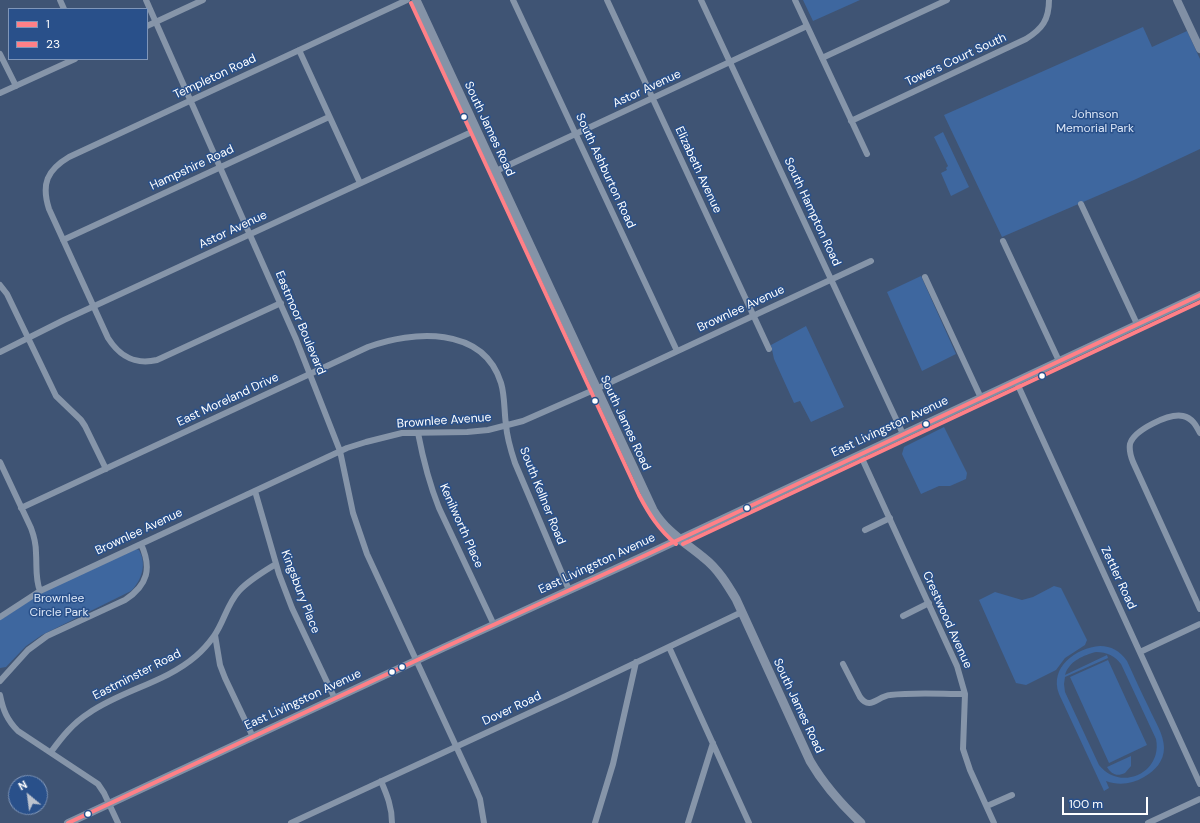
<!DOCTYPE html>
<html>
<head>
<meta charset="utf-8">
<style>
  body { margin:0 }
  #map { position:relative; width:1200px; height:823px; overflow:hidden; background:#3f5474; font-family:"DM Sans",sans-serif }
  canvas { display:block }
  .legend { position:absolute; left:8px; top:8px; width:140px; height:52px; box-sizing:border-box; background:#29508a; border:1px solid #7f96b9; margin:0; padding:5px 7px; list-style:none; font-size:12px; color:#fff }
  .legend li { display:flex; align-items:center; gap:8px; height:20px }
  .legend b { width:20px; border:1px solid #7f96b9 }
  .north { position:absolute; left:8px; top:775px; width:40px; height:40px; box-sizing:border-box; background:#29508a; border:1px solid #7f96b9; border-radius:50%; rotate:331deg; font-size:11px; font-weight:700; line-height:16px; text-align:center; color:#fff }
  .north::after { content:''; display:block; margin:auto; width:14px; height:18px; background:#bcc3ce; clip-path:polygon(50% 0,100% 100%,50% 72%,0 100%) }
  .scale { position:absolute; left:1062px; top:797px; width:86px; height:18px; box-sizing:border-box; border:2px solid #fff; border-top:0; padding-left:5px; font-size:12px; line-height:14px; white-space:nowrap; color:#fff; -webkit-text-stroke:3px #29508a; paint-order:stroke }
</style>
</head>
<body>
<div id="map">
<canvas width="1200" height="823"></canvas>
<ul class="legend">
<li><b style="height:5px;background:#ff8087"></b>1</li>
<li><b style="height:5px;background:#ff8087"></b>23</li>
</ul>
<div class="north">N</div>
<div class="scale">100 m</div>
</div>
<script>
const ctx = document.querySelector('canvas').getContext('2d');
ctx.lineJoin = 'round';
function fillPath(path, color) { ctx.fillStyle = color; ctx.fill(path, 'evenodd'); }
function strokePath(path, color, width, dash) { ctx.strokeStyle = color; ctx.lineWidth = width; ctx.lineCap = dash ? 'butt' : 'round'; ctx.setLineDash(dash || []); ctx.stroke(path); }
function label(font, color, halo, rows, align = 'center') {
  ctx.font = font + ' "DM Sans",sans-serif'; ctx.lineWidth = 3; ctx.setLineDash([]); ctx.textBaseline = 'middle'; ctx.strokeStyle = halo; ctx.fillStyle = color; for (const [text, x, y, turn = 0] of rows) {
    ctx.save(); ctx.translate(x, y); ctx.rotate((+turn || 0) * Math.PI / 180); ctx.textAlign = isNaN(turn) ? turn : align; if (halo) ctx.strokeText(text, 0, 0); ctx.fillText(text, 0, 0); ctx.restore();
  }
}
fillPath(new Path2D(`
  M 803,0 L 860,0 L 813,21 Z
  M 1143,27 L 1152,47 L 1187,31 L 1200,59 L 1200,149 L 1134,180 L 1002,237 L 944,115 Z
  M 943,132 L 969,187 L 951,196 L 941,173 L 947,170 L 946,168 L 948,166 L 934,137 Z
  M 921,276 L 956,354 L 922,371 L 887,292 Z
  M 806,326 L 844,407 L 811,422 L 800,401 L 794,403 L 774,359 L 771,345 Z
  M 944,427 L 967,473 L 966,479 L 950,486 L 939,486 L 921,494 L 902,454 L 904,447 Z
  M 136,549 L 139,550 C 147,564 142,580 131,591 L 42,635 L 26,646 L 6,667 L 0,668 L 0,620 L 32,599 L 49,589 Z
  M 1054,586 L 1061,588 L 1087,640 L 1085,645 L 1065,658 L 1056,670 L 1026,685 L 1016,683 L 979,600 L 995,592 L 1022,600 L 1033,597 Z
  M 1100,646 C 1111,646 1120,651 1127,661 C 1134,676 1141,692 1149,708 C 1154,720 1164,734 1164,748 C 1164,761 1155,771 1144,777 C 1132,784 1119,786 1106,781 L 1109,788 L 1104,791 L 1059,694 C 1049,667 1076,648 1100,646 ZM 1096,652 C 1107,652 1115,656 1121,664 L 1156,739 C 1163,773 1120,792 1099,765 L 1065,692 L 1064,684 L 1065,677 L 1108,658 L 1107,655 L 1065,675 C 1069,661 1084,655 1096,652 Z
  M 1108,660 L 1147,745 L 1109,763 L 1070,677 Z
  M 1131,756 L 1131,766 L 1125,773 C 1117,777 1111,774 1107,767 Z`), '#3e679f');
strokePath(new Path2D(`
  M 60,0 L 64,9
  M 146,0 L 296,339 L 340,451 L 353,513 L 367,554 L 474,785 L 480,799 L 484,823
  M 513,0 L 677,351
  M 607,0 L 769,349
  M 701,0 L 903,434
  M 795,0 L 867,154
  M 147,26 L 203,0
  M 299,50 L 360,183
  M 0,54 L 16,86
  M 822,58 L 947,0
  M 0,93 L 75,59
  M 851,121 L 1026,39 C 1042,29 1049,20 1049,0
  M 496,171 L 807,26
  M 1081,204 L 1137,324
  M 63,240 L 329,117
  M 1003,241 L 1059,361
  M 925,277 L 981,398
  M 0,285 L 7,294 L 56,396 L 81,420 L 85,426 L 106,469
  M 281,303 L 157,360 C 135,365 120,357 108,338 L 49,209 C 41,184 47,170 69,157 L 407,0
  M 0,352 L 64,320 L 476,130
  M 1016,381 L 1200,784
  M 418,433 C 423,459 429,483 439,508 L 494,625
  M 1200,433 C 1196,425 1192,418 1183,416 C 1169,413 1134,430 1130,444 C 1129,450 1131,457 1133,462 L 1200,609
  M 860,454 L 957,666 L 965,694 L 963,749 L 970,770 L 994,823
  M 0,462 L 31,528 C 34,536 36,545 36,553 C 37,567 35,578 40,591
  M 255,491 L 279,574 L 292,608 L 335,699
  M 21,508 L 368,347 C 412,331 483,325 501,383 C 505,396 504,411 506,425 C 507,438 511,451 515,463 L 569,590
  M 865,530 L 890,518
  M 903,616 L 929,603
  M 0,617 L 40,591 L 347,448 L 366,442 L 402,433 L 467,432 L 488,430 L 523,421 L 596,389 L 871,261
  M 215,635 L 220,665 L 225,678 L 253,737
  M 669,647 L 749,823
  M 1140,652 L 1200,624
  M 843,664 L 860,697 C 870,711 878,696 890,695 C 914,692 941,694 965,694
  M 0,681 L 28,650 L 47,636 L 125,600 C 148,585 152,568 141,544
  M 0,695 C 3,710 7,720 18,731 L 98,784 L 104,793 L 118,823
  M 51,752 C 62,737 73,723 89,713 C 122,690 165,683 196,656 C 203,650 209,643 214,636 C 224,622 227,604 239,591 C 249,580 263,572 276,564
  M 381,781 C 387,795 392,807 392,823
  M 987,806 L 1012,795
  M 291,823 L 566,696 L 742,612
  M 595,823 L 613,764 L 636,662
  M 688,823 L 713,743
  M 1148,823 L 1200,799`), '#8695a9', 6);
strokePath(new Path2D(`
  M 1177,0 L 1200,49
  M 68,823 L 443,648 L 646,555 L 1200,295`), '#8190a5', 8);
strokePath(new Path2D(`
  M 416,0 L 653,510 C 667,533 685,542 704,558 C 718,569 727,584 736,599 L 810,761 C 824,785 841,804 861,823`), '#8593a7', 9);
strokePath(new Path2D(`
  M 68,823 L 443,648 L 646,555 L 1200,295`), '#ff8087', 4);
strokePath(new Path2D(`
  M 411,3 L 639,495 C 649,514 659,530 676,544
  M 683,544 L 1200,302`), '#ff8087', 4);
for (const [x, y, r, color] of [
  [464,117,3.5,"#fff"],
  [1042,376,3.5,"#fff"],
  [595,401,3.5,"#fff"],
  [926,424,3.5,"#fff"],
  [747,508,3.5,"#fff"],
  [402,667,3.5,"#fff"],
  [392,672,3.5,"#fff"],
  [88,814,3.5,"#fff"]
]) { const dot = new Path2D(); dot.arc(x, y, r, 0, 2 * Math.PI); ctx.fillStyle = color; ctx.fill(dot); strokePath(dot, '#29508a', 1.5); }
label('12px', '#fff', '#29508a', [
  ["Towers Court South",956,60,-25],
  ["Templeton Road",215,77,-25],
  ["Astor Avenue",647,89,-25],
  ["South James Road",489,129,65],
  ["Hampshire Road",192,168,-25],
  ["Elizabeth Avenue",698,170,65],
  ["South Ashburton Road",605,171,65],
  ["South Hampton Road",812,212,65],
  ["Astor Avenue",233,230,-25],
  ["Brownlee Avenue",741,309,-25],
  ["Eastmoor Boulevard",300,323,67],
  ["East Moreland Drive",228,400,-25],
  ["Brownlee Avenue",444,421,-4],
  ["South James Road",625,423,65],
  ["East Livingston Avenue",890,427,-25],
  ["South Kellner Road",542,496,68],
  ["Kenilworth Place",461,526,66],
  ["Brownlee Avenue",139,532,-25],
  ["East Livingston Avenue",597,564,-25],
  ["Zettler Road",1118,578,65],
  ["Kingsbury Place",300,592,69],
  ["Crestwood Avenue",947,620,66],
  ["Eastminster Road",137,675,-27],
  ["East Livingston Avenue",303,700,-25],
  ["South James Road",798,706,65],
  ["Dover Road",512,709,-25]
]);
label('12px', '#dce7f7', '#29508a', [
  ["Johnson",1095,115],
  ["Memorial Park",1095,129],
  ["Brownlee",59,599],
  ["Circle Park",59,613]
]);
</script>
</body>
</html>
